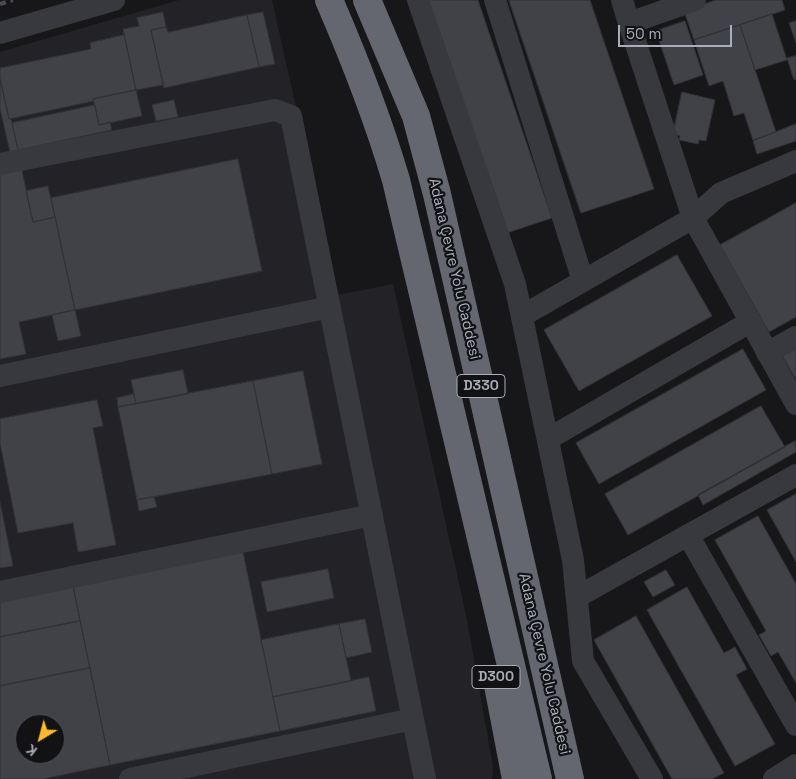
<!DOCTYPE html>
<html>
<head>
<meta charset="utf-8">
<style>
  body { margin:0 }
  #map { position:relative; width:796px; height:779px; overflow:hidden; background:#17171a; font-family:"Space Grotesk",sans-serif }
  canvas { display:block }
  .north { position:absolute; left:15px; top:714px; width:50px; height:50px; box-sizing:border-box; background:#121215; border:1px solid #4e5057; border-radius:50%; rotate:217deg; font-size:14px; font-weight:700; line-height:20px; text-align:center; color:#a9aeba }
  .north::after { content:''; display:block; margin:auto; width:18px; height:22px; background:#ffbb2b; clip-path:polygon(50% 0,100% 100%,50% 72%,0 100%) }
  .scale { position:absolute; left:618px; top:25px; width:114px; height:22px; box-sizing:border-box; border:2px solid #a9aeba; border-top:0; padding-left:6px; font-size:15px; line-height:18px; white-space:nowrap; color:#a9aeba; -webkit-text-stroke:4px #121215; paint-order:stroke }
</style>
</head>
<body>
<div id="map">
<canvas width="796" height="779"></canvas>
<div class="north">K</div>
<div class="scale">50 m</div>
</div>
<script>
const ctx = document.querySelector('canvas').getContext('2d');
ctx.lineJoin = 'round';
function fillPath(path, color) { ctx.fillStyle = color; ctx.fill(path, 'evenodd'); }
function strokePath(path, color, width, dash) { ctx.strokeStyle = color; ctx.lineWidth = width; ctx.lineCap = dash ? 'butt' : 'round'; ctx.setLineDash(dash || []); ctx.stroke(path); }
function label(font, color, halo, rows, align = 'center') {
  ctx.font = font + ' "Space Grotesk",sans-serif'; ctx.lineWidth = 4.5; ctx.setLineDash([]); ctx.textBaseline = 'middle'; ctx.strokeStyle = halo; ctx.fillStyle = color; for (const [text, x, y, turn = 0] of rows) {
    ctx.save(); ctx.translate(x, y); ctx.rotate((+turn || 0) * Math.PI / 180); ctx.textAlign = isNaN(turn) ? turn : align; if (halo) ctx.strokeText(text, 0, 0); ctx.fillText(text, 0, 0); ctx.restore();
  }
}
fillPath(new Path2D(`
  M 179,0 L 272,0 L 338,295 L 393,284 L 466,615 L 493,767 L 492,779 L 0,779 L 0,52 ZM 25,724 L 55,724 L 55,754 L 25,754 Z`), '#232327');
const building = new Path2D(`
  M 422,0 L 478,0 L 552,218 L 501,235 Z
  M 509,0 L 590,0 L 654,189 L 581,213 Z
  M 716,0 L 782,0 L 785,10 L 694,40 L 684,11 Z
  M 163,12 L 166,27 L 151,30 L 163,85 L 136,90 L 123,29 L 139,26 L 137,18 Z
  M 263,12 L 275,64 L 259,67 L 247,15 Z
  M 772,14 L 787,60 L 755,70 L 740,25 Z
  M 247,15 L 259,67 L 164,88 L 151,30 L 166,27 L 168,32 Z
  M 685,21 L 703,75 L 674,85 L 656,31 Z
  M 796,21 L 796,43 L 789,23 Z
  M 740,25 L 776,132 L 753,140 L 744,113 L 734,116 L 723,81 L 709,86 L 694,40 Z
  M 124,35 L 136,90 L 93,99 L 94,101 L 9,119 L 0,79 L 0,68 L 91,49 L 90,43 Z
  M 796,56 L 796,79 L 794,80 L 787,58 Z
  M 0,79 L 9,119 L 11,119 L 18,150 L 10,152 L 0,109 Z
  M 136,90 L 142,116 L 99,125 L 93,99 Z
  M 682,92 L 715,100 L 706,141 L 699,140 L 698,144 L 679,140 L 680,136 L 673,134 Z
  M 174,100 L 178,117 L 156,121 L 152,105 Z
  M 95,105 L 99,125 L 110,122 L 112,130 L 18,150 L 12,123 Z
  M 796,124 L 796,141 L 757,154 L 753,141 Z
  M 238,159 L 262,271 L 75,310 L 51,198 Z
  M 21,166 L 33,222 L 55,217 L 75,310 L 19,322 L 26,354 L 0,359 L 0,170 Z
  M 48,186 L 55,217 L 33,222 L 26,191 Z
  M 796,203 L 796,317 L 769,332 L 720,245 Z
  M 677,255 L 712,316 L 579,391 L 544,330 Z
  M 75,310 L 81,336 L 58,341 L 52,315 Z
  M 796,343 L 796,380 L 780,352 Z
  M 743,349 L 766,390 L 599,484 L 576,443 Z
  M 183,370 L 188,394 L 136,404 L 131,380 Z
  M 303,371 L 322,464 L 272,474 L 253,381 Z
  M 253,381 L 272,474 L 137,500 L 118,407 Z
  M 134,394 L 136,404 L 118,407 L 117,398 Z
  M 97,400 L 103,426 L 93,428 L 116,545 L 78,552 L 73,523 L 18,533 L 0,443 L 0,419 Z
  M 761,406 L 785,447 L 628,535 L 605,494 Z
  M 795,441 L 796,452 L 703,505 L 698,495 Z
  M 796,494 L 796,562 L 767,510 Z
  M 154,497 L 157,507 L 139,511 L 137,500 Z
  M 0,502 L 13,566 L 0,568 Z
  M 758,516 L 796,584 L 796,683 L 778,652 L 771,656 L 759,635 L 766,631 L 715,540 Z
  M 243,552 L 280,731 L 110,765 L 73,586 Z
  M 328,569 L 334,598 L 267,612 L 261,582 Z
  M 666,570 L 675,585 L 653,597 L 644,582 Z
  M 73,586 L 80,621 L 0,637 L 0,601 Z
  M 687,587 L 724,653 L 735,647 L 747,669 L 736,675 L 775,744 L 735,766 L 647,610 Z
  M 636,616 L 724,773 L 712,779 L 672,779 L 594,640 Z
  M 365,619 L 372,652 L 346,658 L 339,624 Z
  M 80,621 L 90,668 L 0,686 L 0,637 Z
  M 339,624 L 351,681 L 273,697 L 261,640 Z
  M 90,668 L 110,765 L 43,779 L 0,779 L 0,686 ZM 25,724 L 55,724 L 55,754 L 25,754 Z
  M 369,677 L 376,711 L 280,731 L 273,697 Z`);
fillPath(building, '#414247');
strokePath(building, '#313136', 1);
strokePath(new Path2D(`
  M 418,0 L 515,284 L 573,560 L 583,661 L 652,779
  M 495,0 L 583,281
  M 622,0 L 629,23
  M 695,0 L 629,23 L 693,218 L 796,404
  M 0,33 L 114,0
  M 0,164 L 275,110 L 291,116 L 425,779
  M 522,316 L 693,218 L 721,193 L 796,161
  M 767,353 L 796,337
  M 0,376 L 330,307
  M 548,439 L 750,322
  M 688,535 L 796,725
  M 0,592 L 372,515
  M 577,597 L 796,475
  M 130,779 L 413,719
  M 774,779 L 796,765`), '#38393f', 22);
strokePath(new Path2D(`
  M 329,0 C 355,60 377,116 396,180 L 538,779
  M 367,0 L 416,116 L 437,194 L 570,779
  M 498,685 L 516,779`), '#646770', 28);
strokePath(new Path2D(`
  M 0,4 L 13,0`), '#4b4d54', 4, [6, 5]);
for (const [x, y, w] of [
  [481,386,48],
  [496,677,48]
]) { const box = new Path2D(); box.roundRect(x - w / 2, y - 11.5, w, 23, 4); ctx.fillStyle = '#121215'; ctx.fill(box); strokePath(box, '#a9aeba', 1); }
label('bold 14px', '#a9aeba', null, [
  ["D330",481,386],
  ["D300",496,677]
]);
label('15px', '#a9aeba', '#121215', [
  ["Adana Çevre Yolu Caddesi",454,269,77],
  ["Adana Çevre Yolu Caddesi",544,664,77]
]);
</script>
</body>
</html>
